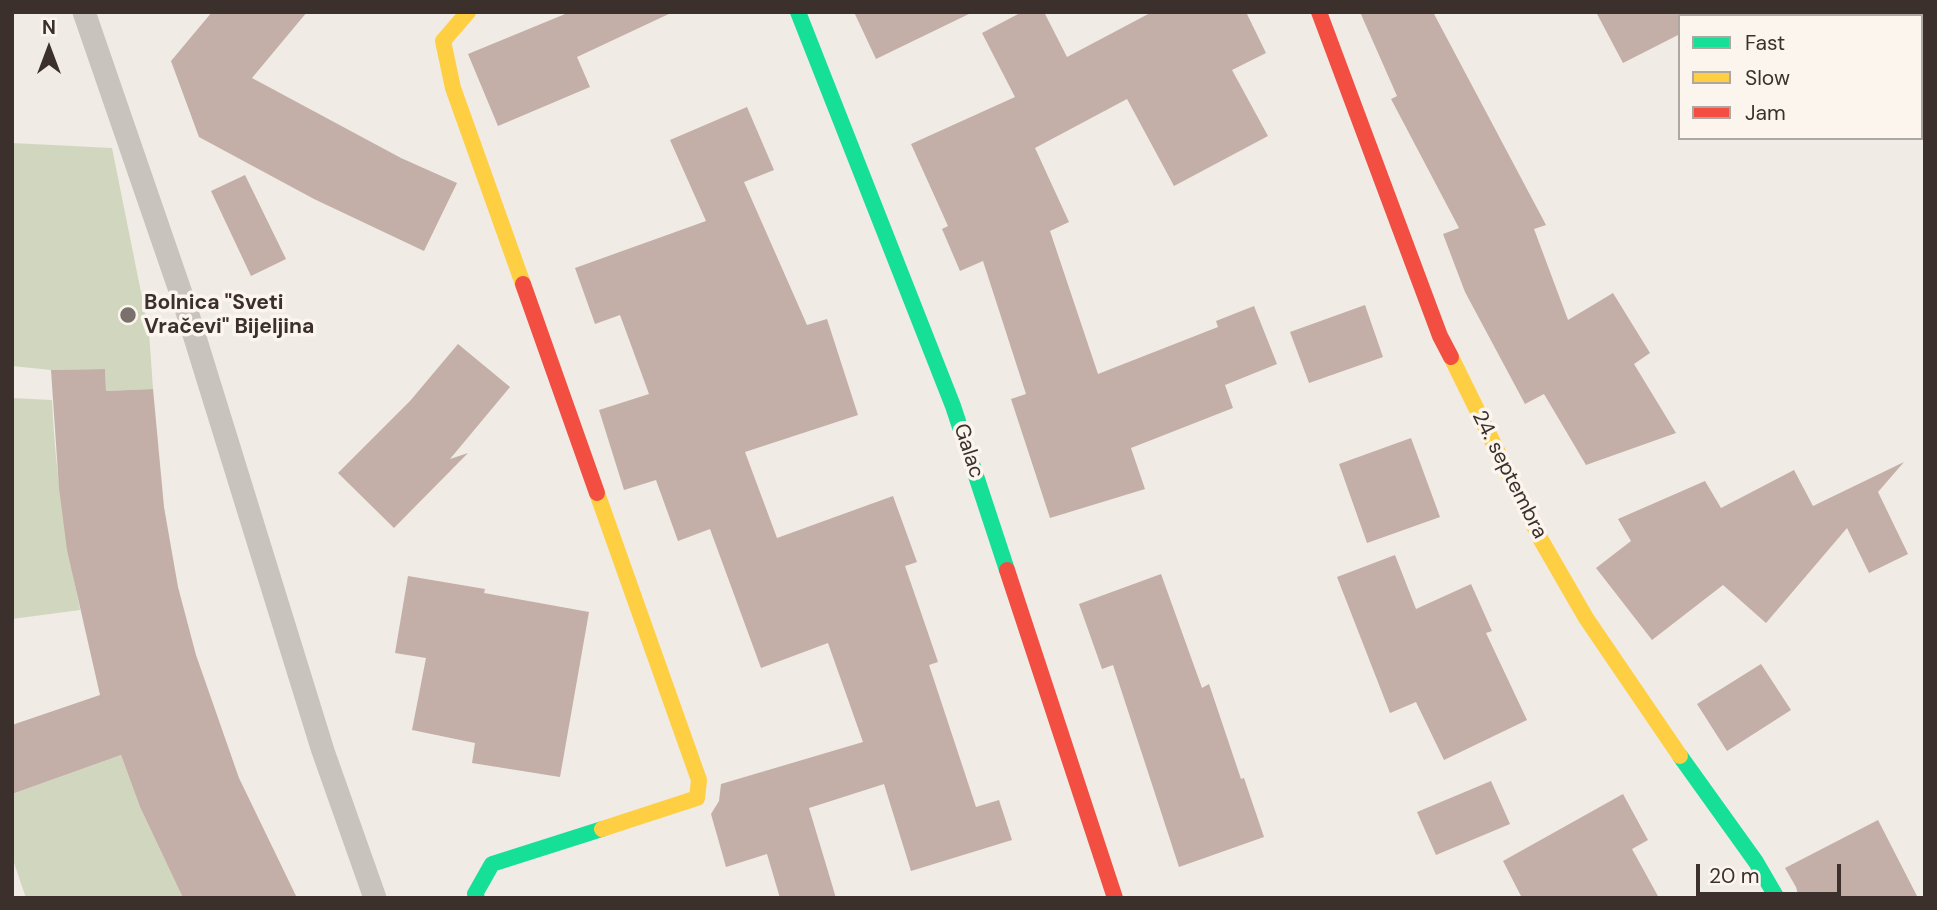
<!DOCTYPE html>
<html>
<head>
<meta charset="utf-8">
<style>
  body { margin:0 }
  #map { position:relative; width:1937px; height:910px; overflow:hidden; background:#f0ebe5; font-family:"DM Sans",sans-serif }
  canvas { display:block }
  .frame { position:absolute; inset:0; border:14px solid #3b302b; pointer-events:none }
  .legend { position:absolute; left:1678px; top:14px; width:245px; height:126px; box-sizing:border-box; background:#fbf5ee; border:2px solid #aea6a0; margin:0; padding:9px 12px; list-style:none; font-size:21px; color:#3b302b }
  .legend li { display:flex; align-items:center; gap:14px; height:35px }
  .legend b { width:35px; border:2px solid #aea6a0 }
  .north { position:absolute; left:14px; top:14px; width:70px; height:70px; -webkit-text-stroke:5px #fbf5ee; paint-order:stroke; rotate:0deg; font-size:19px; font-weight:700; line-height:28px; text-align:center; color:#3b302b }
  .north::after { content:''; display:block; margin:auto; width:24px; height:32px; background:#3b302b; clip-path:polygon(50% 0,100% 100%,50% 72%,0 100%) }
  .scale { position:absolute; left:1696px; top:864px; width:145px; height:32px; box-sizing:border-box; border:4px solid #3b302b; border-top:0; padding-left:9px; font-size:21px; line-height:24px; white-space:nowrap; color:#3b302b; -webkit-text-stroke:5px #fbf5ee; paint-order:stroke }
</style>
</head>
<body>
<div id="map">
<canvas width="1937" height="910"></canvas>
<div class="frame"></div>
<ul class="legend">
<li><b style="height:9px;background:#16e098"></b>Fast</li>
<li><b style="height:9px;background:#ffcf43"></b>Slow</li>
<li><b style="height:9px;background:#f24e42"></b>Jam</li>
</ul>
<div class="north">N</div>
<div class="scale">20 m</div>
</div>
<script>
const ctx = document.querySelector('canvas').getContext('2d');
ctx.lineJoin = 'round';
function fillPath(path, color) { ctx.fillStyle = color; ctx.fill(path, 'evenodd'); }
function strokePath(path, color, width, dash) { ctx.strokeStyle = color; ctx.lineWidth = width; ctx.lineCap = dash ? 'butt' : 'round'; ctx.setLineDash(dash || []); ctx.stroke(path); }
function label(font, color, halo, rows, align = 'center') {
  ctx.font = font + ' "DM Sans",sans-serif'; ctx.lineWidth = 7; ctx.setLineDash([]); ctx.textBaseline = 'middle'; ctx.strokeStyle = halo; ctx.fillStyle = color; for (const [text, x, y, turn = 0] of rows) {
    ctx.save(); ctx.translate(x, y); ctx.rotate((+turn || 0) * Math.PI / 180); ctx.textAlign = isNaN(turn) ? turn : align; if (halo) ctx.strokeText(text, 0, 0); ctx.fillText(text, 0, 0); ctx.restore();
  }
}
fillPath(new Path2D(`
  M 12,143 L 112,148 L 149,332 L 153,389 L 106,391 L 105,369 L 51,370 L 12,366 Z
  M 12,398 L 52,400 C 55,472 66,541 80,610 L 12,619 Z
  M 121,755 L 140,807 L 183,898 L 26,898 L 12,857 L 12,794 Z`), '#d1d6bf');
fillPath(new Path2D(`
  M 212,12 L 307,12 L 252,78 L 401,158 L 457,183 L 424,251 L 314,199 L 199,137 L 171,61 Z
  M 570,12 L 673,12 L 577,57 L 590,87 L 498,126 L 468,54 Z
  M 854,12 L 973,12 L 876,59 Z
  M 1022,12 L 1044,12 L 1067,57 L 1152,12 L 1246,12 L 1266,53 L 1232,70 L 1268,136 L 1174,186 L 1127,99 L 1035,148 L 1069,222 L 1050,231 L 1098,374 L 1218,327 L 1216,321 L 1254,306 L 1277,364 L 1225,385 L 1233,408 L 1131,448 L 1145,489 L 1050,518 L 1011,399 L 1026,394 L 983,261 L 960,271 L 942,229 L 948,226 L 911,144 L 1015,97 L 982,33 Z
  M 1360,12 L 1433,12 L 1546,225 L 1534,229 L 1568,320 L 1613,293 L 1650,353 L 1634,364 L 1676,433 L 1586,465 L 1544,394 L 1525,404 L 1465,292 L 1443,234 L 1459,228 L 1391,99 L 1397,96 Z
  M 1596,12 L 1722,12 L 1715,16 L 1680,16 L 1680,34 L 1623,63 Z
  M 747,107 L 774,170 L 744,182 L 807,325 L 827,319 L 858,415 L 745,452 L 777,538 L 893,496 L 917,562 L 905,566 L 938,662 L 929,665 L 976,807 L 999,800 L 1012,840 L 911,871 L 884,784 L 809,808 L 836,898 L 780,898 L 767,854 L 726,867 L 711,814 L 719,801 L 721,784 L 863,742 L 828,643 L 761,668 L 710,529 L 678,541 L 656,480 L 624,490 L 599,410 L 649,394 L 620,315 L 595,324 L 575,268 L 706,221 L 670,140 Z
  M 245,175 L 286,259 L 251,276 L 211,191 Z
  M 1365,305 L 1383,357 L 1309,383 L 1290,332 Z
  M 458,344 L 510,387 L 450,459 L 468,453 L 394,528 L 338,473 L 410,401 Z
  M 105,369 L 106,391 L 153,389 L 164,507 L 178,587 L 196,655 L 239,778 L 297,898 L 183,898 L 140,807 L 121,755 L 12,794 L 12,725 L 100,695 L 67,550 L 59,488 L 51,370 Z
  M 1411,438 L 1440,517 L 1367,543 L 1339,464 Z
  M 1904,462 L 1878,492 L 1908,554 L 1869,573 L 1847,528 L 1766,623 L 1723,585 L 1652,640 L 1596,568 L 1631,541 L 1618,519 L 1705,481 L 1721,508 L 1794,470 L 1813,506 Z
  M 1395,555 L 1416,609 L 1471,584 L 1492,631 L 1486,633 L 1527,720 L 1444,760 L 1416,702 L 1390,713 L 1337,577 Z
  M 1161,574 L 1202,688 L 1209,684 L 1241,779 L 1244,778 L 1264,837 L 1179,867 L 1113,665 L 1102,669 L 1079,604 Z
  M 408,576 L 485,589 L 484,593 L 589,612 L 560,777 L 472,763 L 475,743 L 412,730 L 426,658 L 395,653 Z
  M 1761,664 L 1791,710 L 1727,751 L 1697,704 Z
  M 1491,781 L 1510,824 L 1436,855 L 1417,812 Z
  M 1623,794 L 1648,840 L 1632,849 L 1659,898 L 1522,898 L 1503,861 Z
  M 1878,820 L 1918,898 L 1799,898 L 1796,887 L 1785,868 Z`), '#c3afa7');
strokePath(new Path2D(`
  M 84,12 L 184,302 L 323,751 L 375,898`), '#c9c3be', 23);
strokePath(new Path2D(`
  M 798,12 L 953,406 L 1007,570
  M 1680,756 L 1756,862 L 1777,898
  M 477,898 L 475,894 L 492,864 L 602,829`), '#16e098', 16);
strokePath(new Path2D(`
  M 468,12 L 443,41 L 453,88 L 523,284
  M 1451,357 L 1541,540 L 1586,618 L 1680,756
  M 597,493 L 699,780 L 697,798 L 602,829`), '#ffcf43', 16);
strokePath(new Path2D(`
  M 1319,12 L 1440,336 L 1451,357
  M 523,284 L 597,493
  M 1007,570 L 1115,898`), '#f24e42', 16);
for (const [x, y, r, color] of [
  [128,315,9,"#7a716c"]
]) { const dot = new Path2D(); dot.arc(x, y, r, 0, 2 * Math.PI); ctx.fillStyle = color; ctx.fill(dot); strokePath(dot, '#fbf5ee', 2.5); }
label('bold 21px', '#3b302b', '#fbf5ee', [
  ["Bolnica \"Sveti",144,303],
  ["Vračevi\" Bijeljina",144,327]
], 'left');
label('21px', '#3b302b', '#fbf5ee', [
  ["Galac",968,451,72],
  ["24. septembra",1509,475,63]
]);
</script>
</body>
</html>
